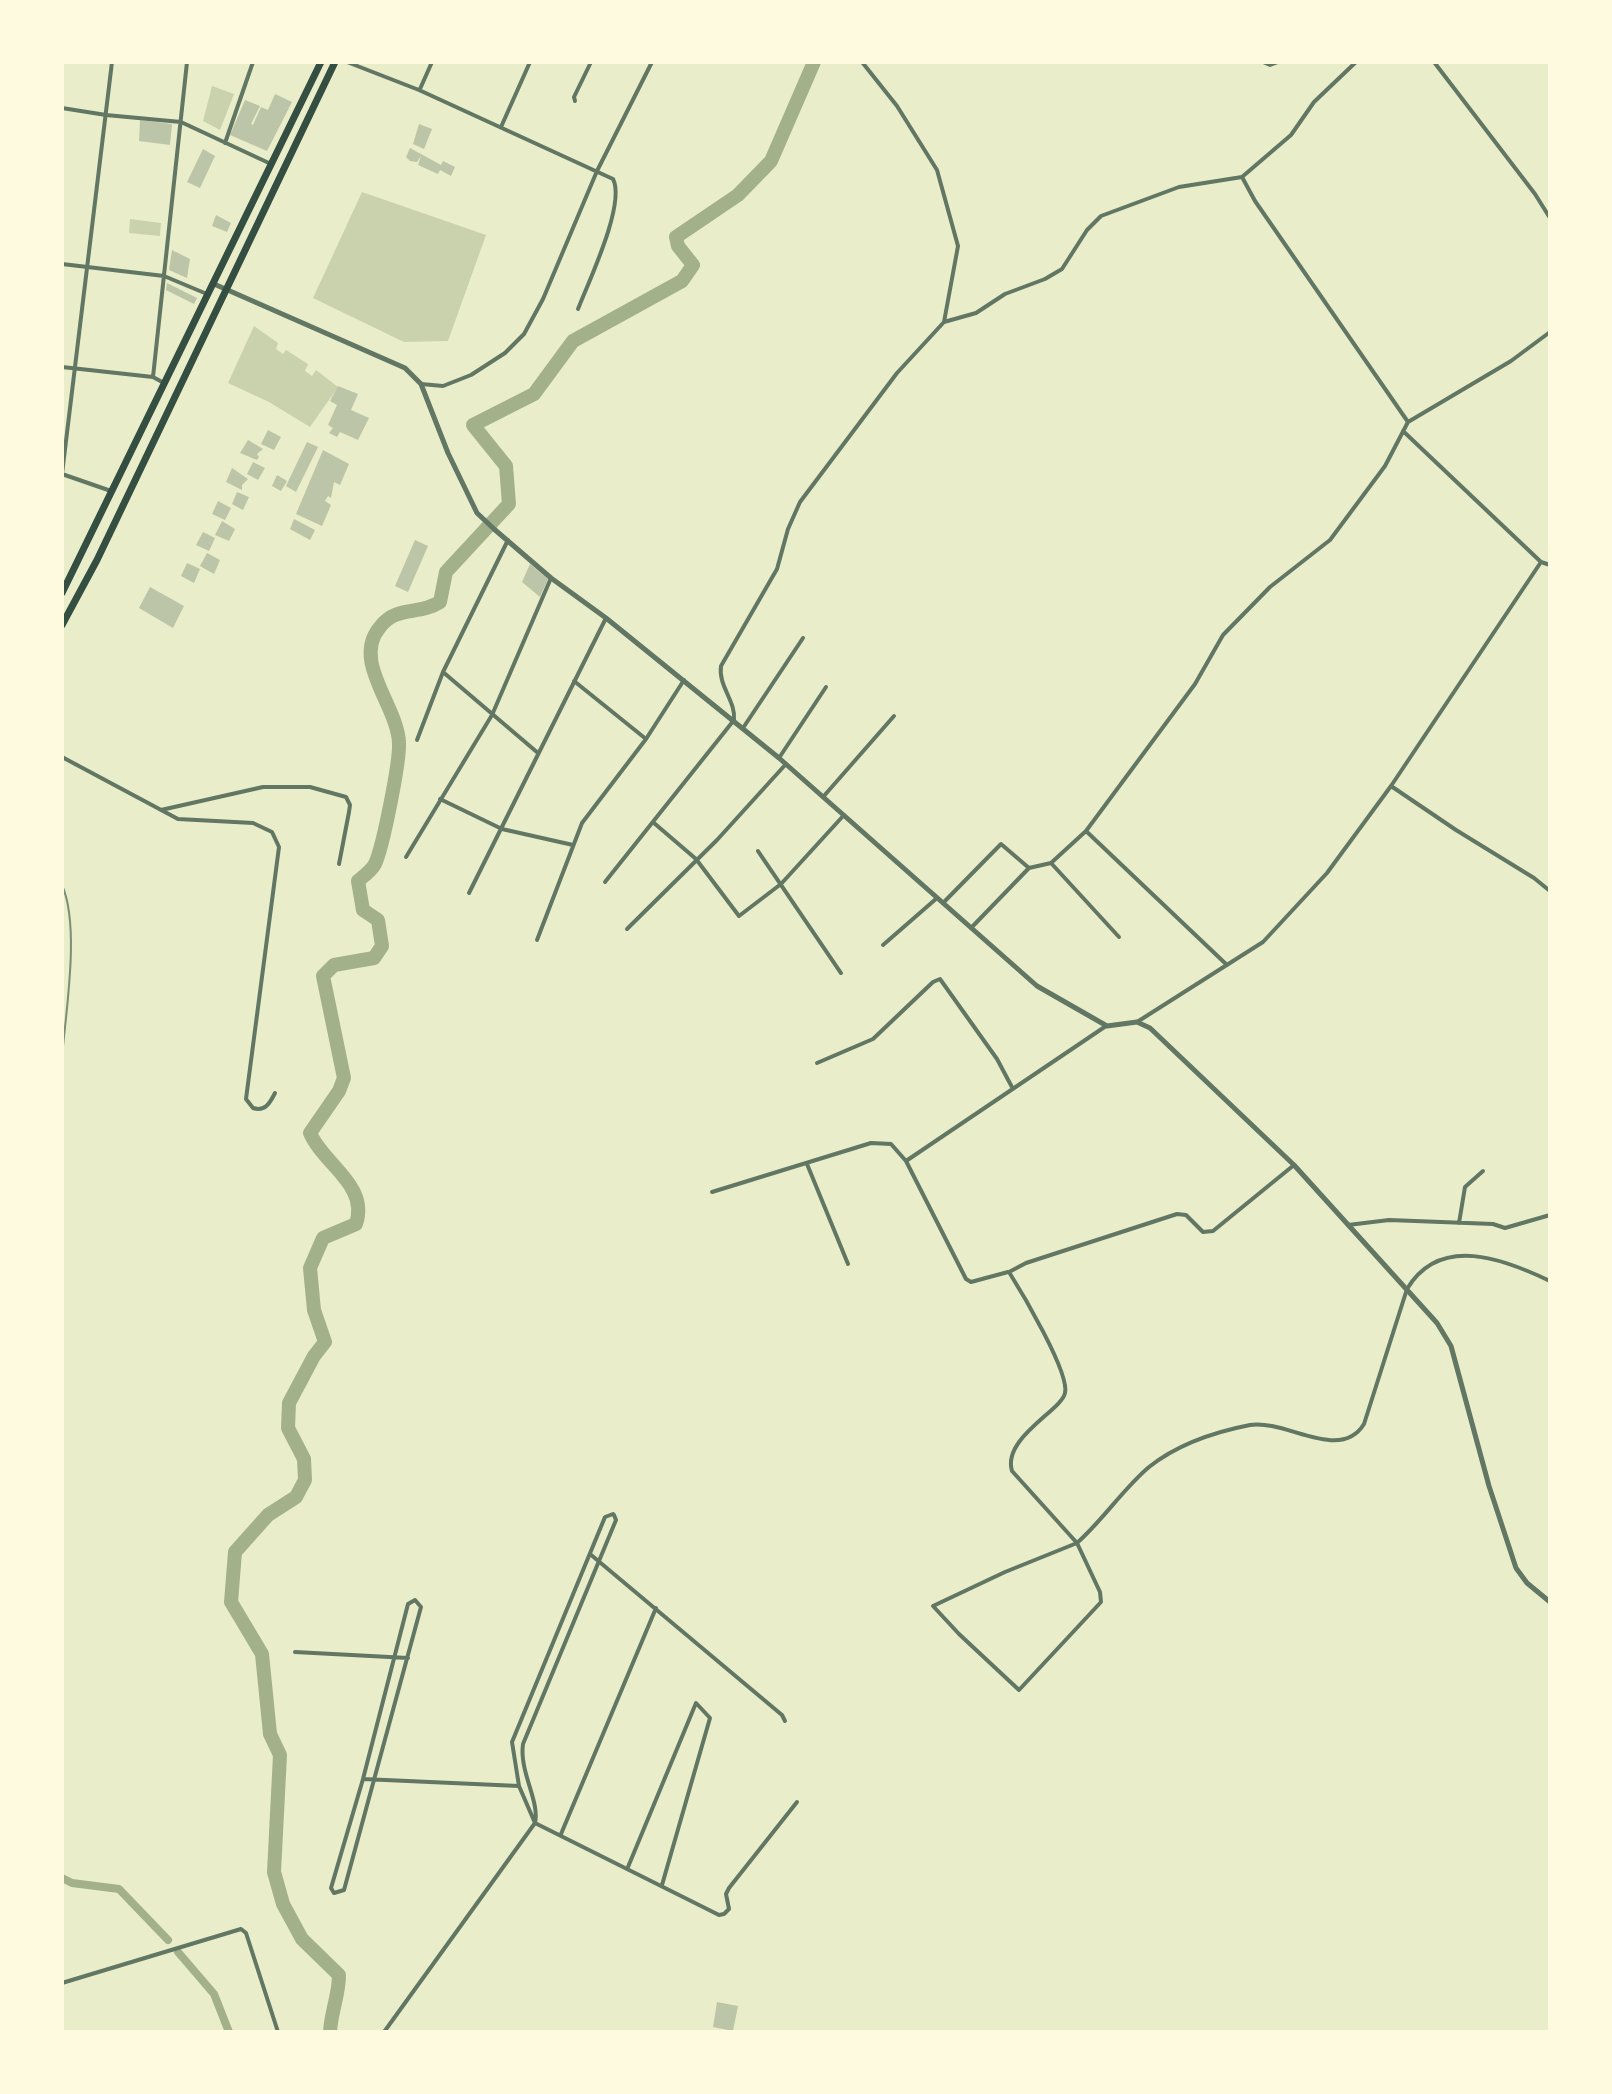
<!DOCTYPE html>
<html>
<head>
<meta charset="utf-8">
<style>
  body { margin:0 }
  #map { position:relative; width:1612px; height:2094px; overflow:hidden; background:#e9edc9; font-family:"IBM Plex Serif",serif }
  canvas { display:block }
  .frame { position:absolute; inset:0; border:64px solid #fefae0; pointer-events:none }
</style>
</head>
<body>
<div id="map">
<canvas width="1612" height="2094"></canvas>
<div class="frame"></div>
</div>
<script>
const ctx = document.querySelector('canvas').getContext('2d');
ctx.lineJoin = 'round';
function fillPath(path, color) { ctx.fillStyle = color; ctx.fill(path, 'evenodd'); }
function strokePath(path, color, width, dash) { ctx.strokeStyle = color; ctx.lineWidth = width; ctx.lineCap = dash ? 'butt' : 'round'; ctx.setLineDash(dash || []); ctx.stroke(path); }
fillPath(new Path2D(`
  M 212,86 L 234,94 L 220,130 L 203,121 Z
  M 362,192 L 486,235 L 448,341 L 404,342 L 313,298 Z
  M 130,219 L 161,223 L 160,236 L 129,233 Z
  M 254,326 L 278,343 L 276,349 L 283,354 L 286,350 L 308,364 L 305,371 L 312,376 L 316,370 L 338,387 L 310,427 L 269,402 L 228,383 Z`), '#cad2ad');
strokePath(new Path2D(`
  M 62,1878 L 72,1883 L 119,1889 L 168,1940
  M 178,1952 L 214,1994 L 229,2032`), '#a3b18a', 8);
strokePath(new Path2D(`
  M 330,2032 C 331,2012 339,1995 339,1975 L 302,1939 L 283,1904 L 274,1872 L 280,1755 L 270,1734 L 262,1654 L 231,1602 L 235,1552 L 268,1515 L 296,1497 L 305,1480 L 304,1459 L 288,1428 L 289,1403 L 314,1356 L 325,1342 L 314,1310 L 310,1268 L 323,1238 L 356,1224 C 369,1185 324,1165 310,1133 L 339,1091 L 344,1078 L 323,976 L 334,965 L 374,958 L 382,946 L 378,920 L 363,910 L 358,881 C 364,876 372,870 375,864 C 383,847 400,761 399,743 C 398,706 351,661 380,627 C 397,605 418,616 440,602 L 446,572 L 509,504 L 506,466 L 473,425 L 534,394 L 573,341 L 682,281 L 693,265 L 678,246 L 676,237 L 738,195 L 771,161 L 814,62`), '#a3b18a', 14);
fillPath(new Path2D(`
  M 275,94 L 292,102 L 267,151 L 230,135 L 245,100 L 260,106 L 251,124 L 253,125 L 261,107 L 268,110 Z
  M 140,120 L 172,124 L 170,145 L 139,141 Z
  M 419,124 L 432,129 L 424,149 L 413,144 Z
  M 410,148 L 441,165 L 443,161 L 455,167 L 451,176 L 440,170 L 438,174 L 418,165 L 421,156 L 417,162 L 410,161 L 406,157 Z
  M 203,149 L 215,156 L 200,188 L 187,182 Z
  M 216,215 L 231,223 L 227,232 L 212,226 Z
  M 172,250 L 190,259 L 187,278 L 169,270 Z
  M 167,283 L 197,298 L 194,304 L 166,290 Z
  M 338,386 L 358,394 L 351,410 L 369,418 L 358,440 L 340,432 L 337,437 L 329,433 L 333,428 L 328,425 L 337,405 L 330,401 Z
  M 268,430 L 281,437 L 274,450 L 261,444 Z
  M 248,440 L 263,449 L 257,454 L 259,457 L 257,460 L 240,453 Z
  M 307,442 L 318,447 L 296,492 L 286,486 Z
  M 323,450 L 349,464 L 340,485 L 334,482 L 331,498 L 328,496 L 325,501 L 331,505 L 322,526 L 296,514 Z
  M 253,462 L 265,468 L 258,480 L 247,474 Z
  M 232,468 L 248,479 L 242,485 L 242,490 L 226,482 Z
  M 277,475 L 287,481 L 281,491 L 272,486 Z
  M 237,492 L 249,497 L 243,510 L 232,504 Z
  M 218,501 L 231,508 L 225,520 L 212,514 Z
  M 294,519 L 315,530 L 310,540 L 290,529 Z
  M 222,521 L 235,529 L 229,541 L 215,535 Z
  M 203,532 L 215,538 L 209,551 L 196,545 Z
  M 415,540 L 428,546 L 408,592 L 395,586 Z
  M 207,553 L 220,560 L 214,574 L 200,566 Z
  M 187,563 L 200,569 L 194,583 L 181,576 Z
  M 530,564 L 548,579 L 540,597 L 522,582 Z
  M 150,587 L 184,606 L 173,628 L 139,608 Z
  M 717,2002 L 738,2006 L 733,2031 L 713,2027 Z`), '#bcc5a7');
strokePath(new Path2D(`
  M 347,62 L 419,90 L 613,179 C 626,204 588,283 578,309
  M 862,62 L 897,106 L 937,170 L 958,246 L 944,322
  M 1263,62 L 1270,65 L 1278,62
  M 1434,62 L 1535,194 L 1550,218
  M 420,89 L 432,62
  M 575,101 L 574,97 L 591,62
  M 62,108 L 106,115 L 181,122 L 271,164
  M 501,127 L 530,62
  M 225,143 L 253,62
  M 1242,177 L 1255,201 L 1408,422
  M 62,264 L 164,276 L 207,294
  M 62,367 L 153,377 L 164,383
  M 153,377 L 187,62
  M 421,384 L 443,386 L 471,375 L 505,353 L 524,334 L 543,299 L 597,171 L 652,62
  M 1403,431 L 1541,562 L 1550,565
  M 62,474 L 112,62
  M 62,474 L 111,491
  M 443,672 L 538,753
  M 574,681 L 646,739
  M 743,728 L 803,638
  M 417,740 L 443,672 L 508,540
  M 62,757 L 178,819 L 253,823 L 272,832 L 279,847 L 246,1099 L 253,1108 C 265,1112 270,1103 275,1093
  M 779,758 L 826,687
  M 1391,786 L 1456,830 L 1534,878 L 1550,891
  M 823,797 L 894,716
  M 440,799 L 502,829 L 573,845
  M 161,810 L 263,787 L 310,787 L 346,797 L 350,805 L 349,812 L 339,864
  M 654,823 L 696,859 L 739,916 L 781,884 L 844,815
  M 1086,831 L 1227,965
  M 758,851 L 841,973
  M 406,857 L 492,715 L 551,578
  M 1051,863 L 1119,937
  M 605,882 L 734,720 C 736,701 718,686 721,666 L 777,569 L 788,529 L 800,502 L 897,373 L 944,322 L 976,313 L 1005,294 L 1045,279 L 1062,269 L 1087,230 L 1101,216 L 1179,187 L 1242,177 L 1291,135 L 1314,102 L 1356,62
  M 469,893 L 606,618
  M 943,903 L 1001,844 L 1029,868
  M 971,928 L 1029,868 L 1051,863 L 1086,831 L 1195,684 L 1223,635 L 1270,587 L 1330,540 L 1385,466 L 1408,422 L 1511,361 L 1550,332
  M 627,929 L 717,840 L 786,764
  M 537,940 L 582,823 L 646,739 L 684,680
  M 883,945 L 937,898
  M 1137,1022 L 1263,942 L 1327,873 L 1391,786 L 1541,562
  M 817,1063 L 873,1039 L 933,982 L 940,979 L 997,1059 L 1013,1089
  M 906,1161 L 1106,1026
  M 807,1164 L 848,1264
  M 1294,1165 L 1213,1231 L 1203,1232 L 1186,1215 L 1177,1214 L 1026,1263 L 1009,1272 C 1021,1291 1070,1373 1065,1393 C 1062,1410 1002,1438 1012,1471 L 1077,1543 L 1005,1572 L 933,1606 L 959,1634 L 1019,1690 L 1101,1602 L 1100,1592 L 1077,1543 C 1103,1520 1123,1489 1149,1467 C 1178,1444 1214,1432 1250,1425 C 1286,1419 1340,1463 1364,1424 L 1407,1289 C 1440,1234 1504,1259 1550,1281
  M 712,1192 L 871,1143 L 891,1144 L 906,1161 L 966,1279 L 971,1282 L 1008,1272
  M 1459,1223 L 1465,1187 L 1483,1171
  M 1348,1225 L 1389,1220 L 1493,1224 L 1505,1228 L 1550,1215
  M 590,1554 L 782,1715 L 785,1721
  M 415,1600 L 421,1607 L 344,1890 L 334,1893 L 331,1888 L 363,1779 L 408,1604 Z
  M 295,1652 L 408,1658
  M 363,1779 L 519,1786
  M 535,1823 L 719,1915 L 724,1914 L 729,1909 L 726,1894 L 729,1888 L 797,1802
  M 535,1823 L 519,1786 L 512,1742 L 605,1517 L 613,1514
  M 535,1823 C 540,1801 519,1772 523,1744 L 616,1520 L 614,1515
  M 561,1834 L 656,1608
  M 628,1867 L 696,1703 L 710,1718 L 662,1885
  M 62,1983 L 241,1929 L 246,1933 L 278,2032
  M 384,2032 L 535,1823`), '#617663', 4);
strokePath(new Path2D(`
  M 214,284 L 405,368 L 421,384 L 448,453 L 477,513 L 494,529 L 551,578 L 606,618 L 779,758 L 1037,986 L 1107,1026 L 1137,1022 L 1150,1028 L 1294,1165 L 1437,1323 L 1451,1346 L 1489,1486 L 1516,1568 L 1527,1583 L 1550,1602`), '#617663', 5);
strokePath(new Path2D(`
  M 62,593 L 321,62
  M 62,625 L 97,560 L 335,62`), '#344e41', 7);
strokePath(new Path2D(`
  M 62,885 C 80,926 66,1010 62,1057`), '#7c8e77', 2);
</script>
</body>
</html>
